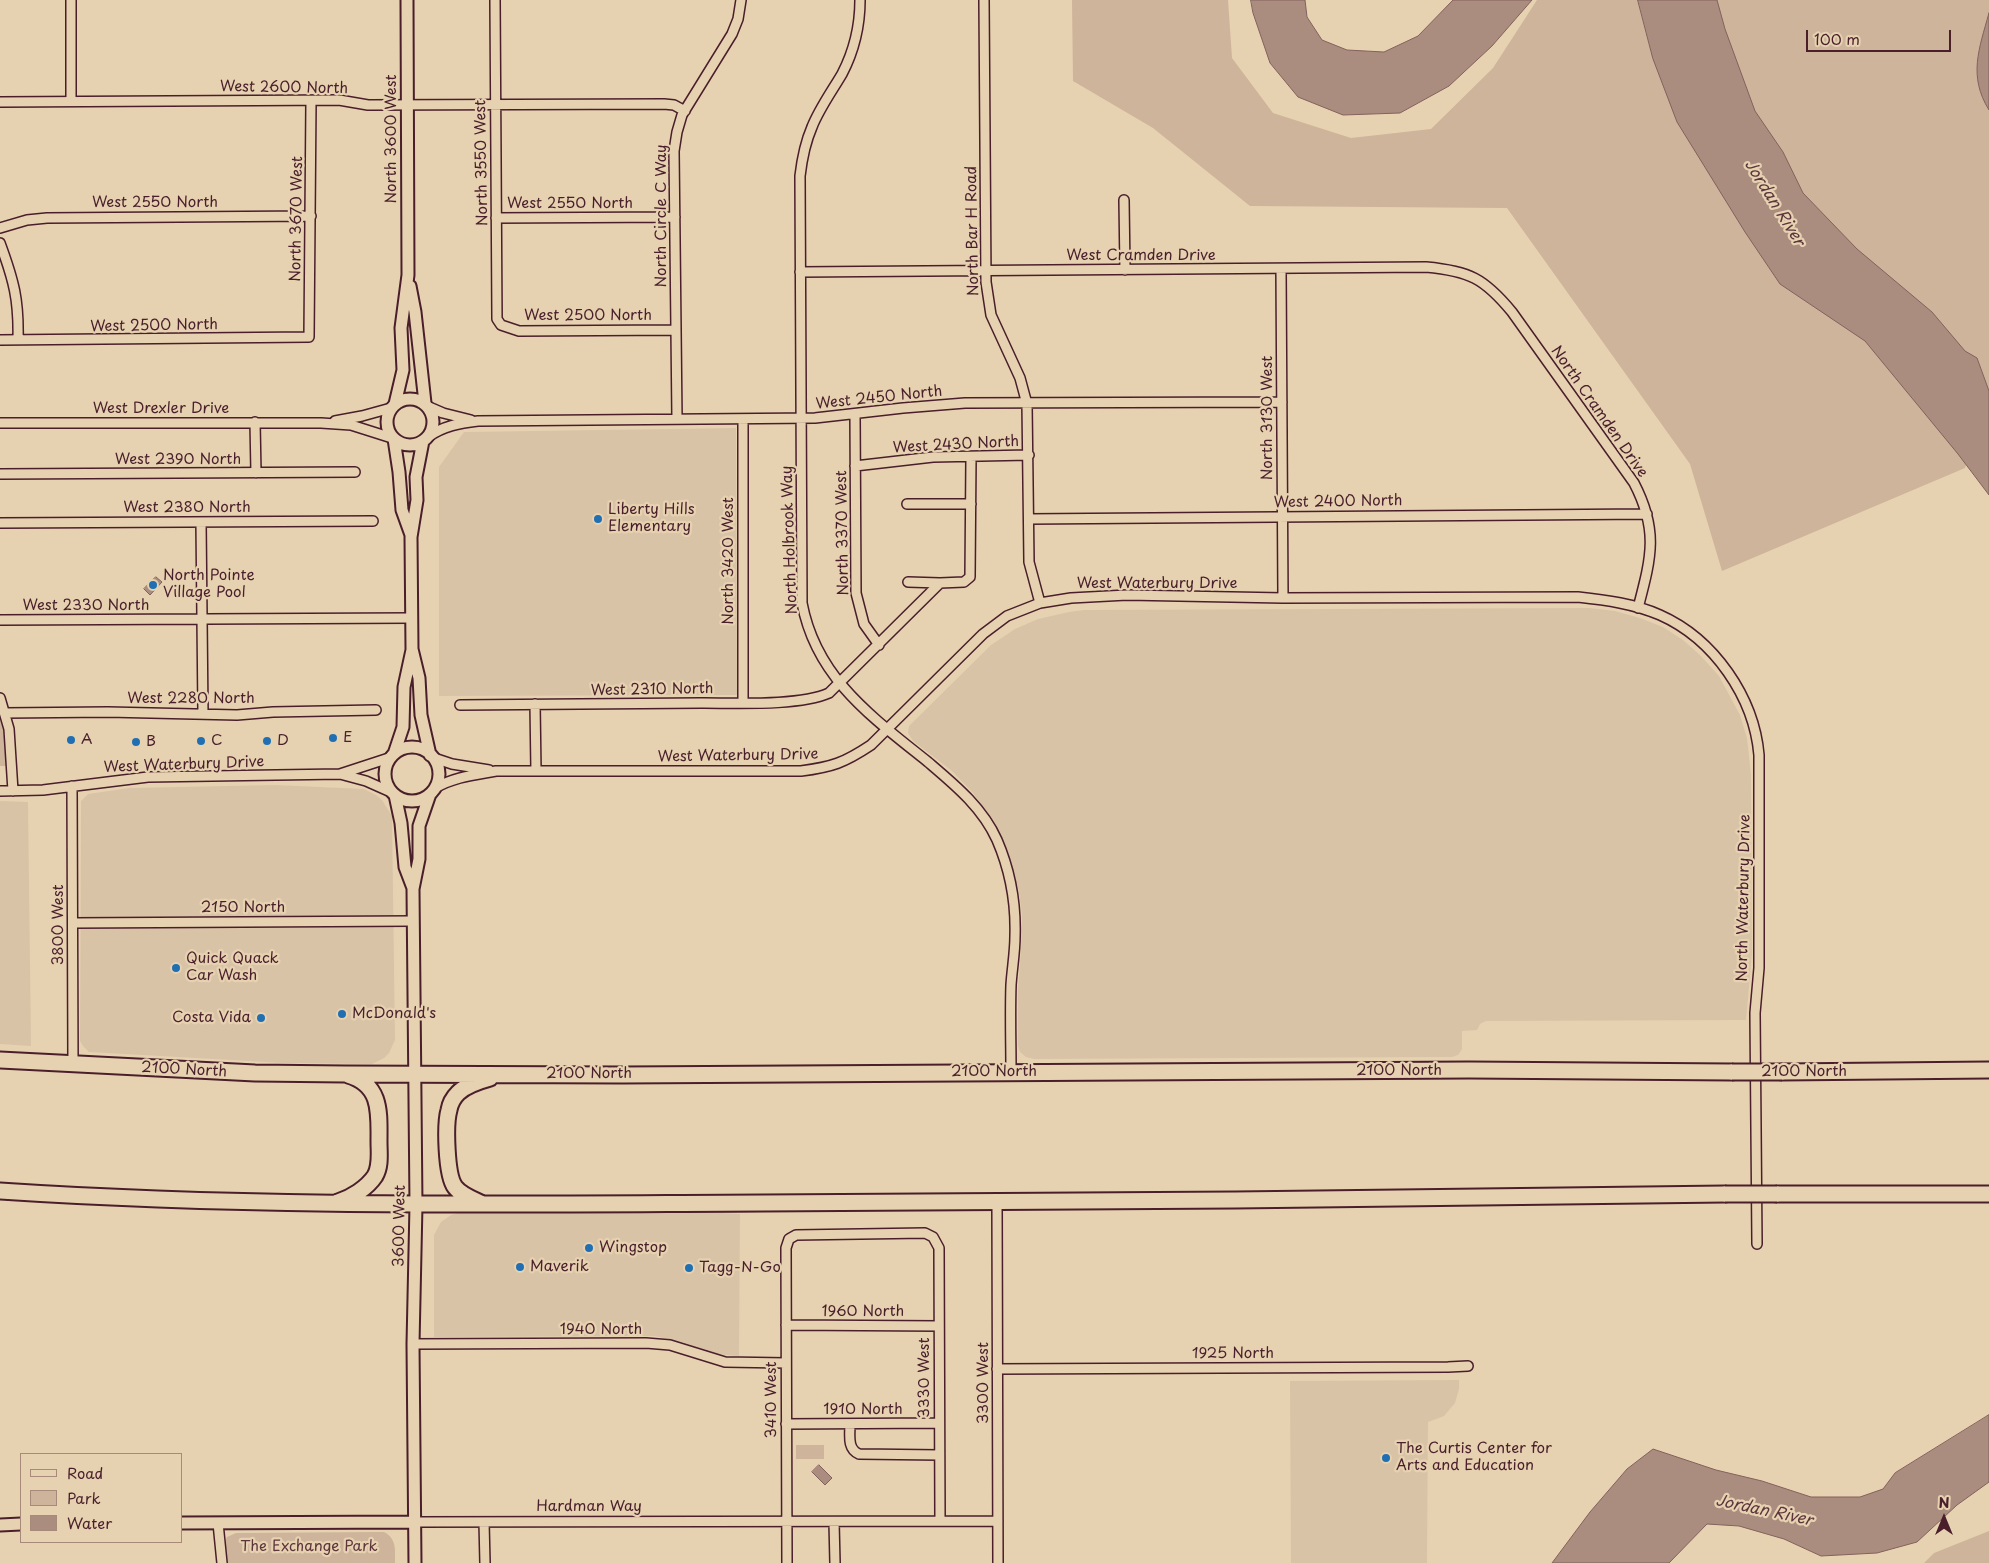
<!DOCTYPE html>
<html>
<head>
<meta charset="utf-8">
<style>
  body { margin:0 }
  #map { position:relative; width:1989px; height:1563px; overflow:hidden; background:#e6d2b1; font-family:"Playpen Sans",sans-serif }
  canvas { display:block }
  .legend { position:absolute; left:20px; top:1453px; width:162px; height:90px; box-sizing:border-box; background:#e6d2b1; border:1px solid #a88a7b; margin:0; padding:6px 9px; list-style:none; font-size:15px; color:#4a1f2b }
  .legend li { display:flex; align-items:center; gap:10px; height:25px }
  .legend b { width:25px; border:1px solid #a88a7b }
  .north { position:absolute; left:1919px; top:1493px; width:50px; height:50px; -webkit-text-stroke:4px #e6d2b1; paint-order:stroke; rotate:0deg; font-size:14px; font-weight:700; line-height:20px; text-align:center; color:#4a1f2b }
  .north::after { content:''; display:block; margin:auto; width:18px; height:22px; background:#4a1f2b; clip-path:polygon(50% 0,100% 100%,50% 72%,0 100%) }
  .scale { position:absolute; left:1806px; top:30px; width:145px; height:22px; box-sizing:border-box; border:2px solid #4a1f2b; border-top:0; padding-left:6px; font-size:15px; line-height:18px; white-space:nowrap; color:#4a1f2b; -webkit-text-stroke:4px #e6d2b1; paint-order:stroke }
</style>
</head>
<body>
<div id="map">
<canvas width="1989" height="1563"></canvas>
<ul class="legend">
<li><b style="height:6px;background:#e6d2b1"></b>Road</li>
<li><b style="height:14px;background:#cdb49b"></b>Park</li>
<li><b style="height:14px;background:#aa8d7e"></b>Water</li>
</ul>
<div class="north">N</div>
<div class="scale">100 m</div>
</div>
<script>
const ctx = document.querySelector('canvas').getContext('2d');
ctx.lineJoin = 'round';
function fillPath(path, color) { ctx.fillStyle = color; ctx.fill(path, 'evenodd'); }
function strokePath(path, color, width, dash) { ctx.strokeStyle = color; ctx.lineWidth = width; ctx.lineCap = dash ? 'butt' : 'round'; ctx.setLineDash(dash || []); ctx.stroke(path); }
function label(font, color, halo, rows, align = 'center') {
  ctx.font = font + ' "Playpen Sans",sans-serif'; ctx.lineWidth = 4.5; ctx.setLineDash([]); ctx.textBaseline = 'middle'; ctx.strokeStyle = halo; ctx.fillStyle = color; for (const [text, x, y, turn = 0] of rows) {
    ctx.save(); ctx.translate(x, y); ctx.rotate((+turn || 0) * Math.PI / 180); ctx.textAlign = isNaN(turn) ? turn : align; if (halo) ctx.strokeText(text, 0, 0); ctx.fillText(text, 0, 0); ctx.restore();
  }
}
fillPath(new Path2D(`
  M 736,428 L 737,695 L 439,696 L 439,467 L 464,432 Z
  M 1589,608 L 1615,611 L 1640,618 L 1663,627 L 1683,640 L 1700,655 L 1719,676 L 1740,715 L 1747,738 L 1751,774 L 1752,954 L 1746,1020 L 1486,1021 L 1480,1024 L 1477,1030 L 1462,1031 L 1462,1049 L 1458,1055 L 1452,1057 L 1034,1059 L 1026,1057 L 1020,1052 L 1018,1046 L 1018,989 L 1021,950 L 1022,915 L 1019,892 L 1011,862 L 994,823 L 973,793 L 952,771 L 913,741 L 908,733 L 909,726 L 991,645 L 1015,629 L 1038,619 L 1069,612 L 1084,610 Z
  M 275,785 L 364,789 L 376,795 L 382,800 L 392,816 L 395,1040 L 389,1053 L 384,1058 L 372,1064 L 284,1063 L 89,1052 L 83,1046 L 80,1041 L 81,801 L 88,794 L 129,788 Z
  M 0,801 L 28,802 L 31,1046 L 0,1044 Z
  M 701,1212 L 740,1214 L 739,1356 L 714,1354 L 681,1342 L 654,1336 L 434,1337 L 434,1235 L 441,1222 L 451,1215 L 458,1213 Z
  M 1459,1380 L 1459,1389 L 1455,1403 L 1444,1416 L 1428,1422 L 1427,1563 L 1291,1563 L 1290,1381 Z`), '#d9c3a6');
fillPath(new Path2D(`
  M 1072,0 L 1228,0 L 1232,58 L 1273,113 L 1351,138 L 1431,129 L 1493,68 L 1537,0 L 1989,0 L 1989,402 L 1965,468 L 1722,571 L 1690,464 L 1507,208 L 1250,206 L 1153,128 L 1073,81 Z
  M 0,718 L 4,732 L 6,766 L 0,766 Z
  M 796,1445 L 824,1445 L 824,1459 L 796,1459 Z
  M 1989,1531 L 1989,1563 L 1924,1563 L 1934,1553 Z
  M 384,1532 C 397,1539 395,1550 395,1563 L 226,1563 L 224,1544 L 227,1537 L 236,1533 Z`), '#cdb49b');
const water = new Path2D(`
  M 1251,0 L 1305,0 L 1307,17 L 1322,40 L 1347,50 L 1384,52 L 1418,36 L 1453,0 L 1532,0 L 1492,46 L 1449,86 L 1400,113 L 1343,115 L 1298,97 L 1270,63 L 1253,13 Z
  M 1638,0 L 1717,0 L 1725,29 L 1755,111 L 1783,152 L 1803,193 L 1857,249 L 1932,312 L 1965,351 L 1977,358 L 1989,391 L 1989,495 L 1958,454 L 1865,341 L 1780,284 L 1745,232 L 1677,122 L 1653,59 Z
  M 1989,13 L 1989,110 C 1968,76 1979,49 1989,13 Z
  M 156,577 L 162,582 L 150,595 L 144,589 Z
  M 1989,1415 L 1989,1482 L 1957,1505 L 1917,1542 L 1877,1553 L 1821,1556 L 1784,1539 L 1739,1526 L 1707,1524 L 1669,1563 L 1552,1563 L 1590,1512 L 1627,1469 L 1653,1449 L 1716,1470 L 1762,1481 L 1811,1497 L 1860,1497 L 1883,1489 L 1895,1473 Z
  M 819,1465 L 832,1478 L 825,1485 L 812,1472 Z`);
fillPath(water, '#aa8d7e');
strokePath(water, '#84615d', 1);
const minor = new Path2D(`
  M 71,0 L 71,101
  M 495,0 L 497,319 L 501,325 L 519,331 L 676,330
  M 860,0 C 860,25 854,51 842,74 C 832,91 819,109 812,127 C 805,143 802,159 800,176 L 802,603 C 816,678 872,717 928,762 C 955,785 982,807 997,840 C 1010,870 1016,904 1015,936 C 1015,953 1012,969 1011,985 C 1010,1014 1011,1043 1011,1072
  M 984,0 L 986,282 L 991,315 L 1020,378 L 1027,404 L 1029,562 L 1040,603
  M 0,102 L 339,100 L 368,105 L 664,104 L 674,105 L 685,111
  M 1124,200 L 1125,270
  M 496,218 L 675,217
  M 0,228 L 27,220 L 47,218 L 311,216
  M 0,243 C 14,281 19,300 18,340
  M 1281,269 L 1283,598
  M 800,272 L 1426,267 C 1469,271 1484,278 1512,312 L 1634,483 C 1659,531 1651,558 1638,608
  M 0,340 L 309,337 L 311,101
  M 429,407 L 443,413 L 471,420
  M 855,414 L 856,593 L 864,624 L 879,645
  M 677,419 L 674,151 L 677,132 L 682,115 L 732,34 L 738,19 L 741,0
  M 743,419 L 743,703
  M 335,421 L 362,416 L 391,408
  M 255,422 L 256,473
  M 0,423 L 321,423 L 351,425 L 392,438
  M 428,437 C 443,426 460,423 478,421 L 815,418 L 903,408 L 965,403 L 1282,402
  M 855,466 L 933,457 L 1029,455
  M 0,474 L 355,472
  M 907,504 L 971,504
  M 1029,519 L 1647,514
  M 201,522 L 203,714
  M 0,523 L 373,521
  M 908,582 L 940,583
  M 0,620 L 412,618
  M 0,698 L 9,729 L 13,791
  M 535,704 L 536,771
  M 460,705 C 542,704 623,704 704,703 C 737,703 800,706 829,693 L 940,583 L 964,582 L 970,577 L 971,457
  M 5,713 L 108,712 L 237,715 L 273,712 L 376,710
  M 434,758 L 452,764 L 489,770
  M 340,774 L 392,757
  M 72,786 L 73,1064
  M 435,788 C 454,777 474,775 496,771 L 801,771 C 832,767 844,763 871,745 L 983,634 L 1007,616 L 1040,603 L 1071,598 L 1127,595 L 1283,598 L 1578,597 C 1606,600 1635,604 1660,615 C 1714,639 1754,697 1759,755 L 1759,968 L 1755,1013 L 1757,1244
  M 0,791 L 43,790 L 148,777 L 340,774 L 366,781 L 393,793
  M 73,923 L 413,921
  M 997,1202 L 998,1563
  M 786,1325 L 939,1326
  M 413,1344 L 646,1343 L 670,1345 L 725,1362 L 786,1363
  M 997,1369 L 1448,1367 L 1468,1366
  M 786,1424 L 939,1423
  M 850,1424 C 850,1435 847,1449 859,1454 L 939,1455
  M 415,1522 L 998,1521
  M 484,1522 L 485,1563
  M 834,1522 L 835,1563
  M 218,1523 L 222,1563
  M 787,1563 L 786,1248 L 789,1239 L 796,1235 L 925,1233 L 933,1237 L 939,1248 L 940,1521`);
const tertiary = new Path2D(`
  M 410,286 L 415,312 L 425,403
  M387 422a23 23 0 1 1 46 0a23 23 0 1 1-46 0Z
  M 395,404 L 403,370 L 401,328 L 408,275 L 407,0
  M 394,439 L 399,472 L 402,510 L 411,535
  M 423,441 L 416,477 L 417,500 L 411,537 L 412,649 L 419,678 L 421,715 L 430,755
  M385 774a27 27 0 1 1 54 0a27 27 0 1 1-54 0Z
  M 394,754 L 403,727 L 404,687 L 412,650
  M 395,795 L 401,823 L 405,867 L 413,888
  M 181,1523 L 415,1522
  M 0,1525 L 21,1524
  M 415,1563 L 413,1344 L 416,1205 L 413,889 L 419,859 L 419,826 L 430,794`);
const trunk = new Path2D(`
  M 0,1060 L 255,1073 L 345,1074 L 622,1075 L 1469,1070 L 1732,1072
  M 1782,1072 L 1989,1070
  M 0,1191 C 254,1208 508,1204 763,1203 C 1084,1202 1404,1199 1725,1194
  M 1777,1194 L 1989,1194
  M 338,1202 C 351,1198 367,1188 375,1176 C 381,1166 379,1153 379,1142 C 379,1113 382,1085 348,1075
  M 481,1203 C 472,1199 461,1195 455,1187 C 446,1175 445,1124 449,1110 C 450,1104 454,1097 458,1093 C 466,1085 479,1081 490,1078`);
strokePath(minor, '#4a1f2b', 12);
strokePath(tertiary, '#4a1f2b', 15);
strokePath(trunk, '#4a1f2b', 19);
strokePath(minor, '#e6d2b1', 9);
strokePath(tertiary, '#e6d2b1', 11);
strokePath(trunk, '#e6d2b1', 15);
const trunkBridge = new Path2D(`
  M 1732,1072 L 1782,1072
  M 1725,1194 L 1777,1194`);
strokePath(trunkBridge, '#4a1f2b', 19, []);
strokePath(trunkBridge, '#e6d2b1', 15);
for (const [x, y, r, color] of [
  [598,519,5,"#1f6fb2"],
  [153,585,5,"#1f6fb2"],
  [333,738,5,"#1f6fb2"],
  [71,740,5,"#1f6fb2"],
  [201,741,5,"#1f6fb2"],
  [267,741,5,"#1f6fb2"],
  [136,742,5,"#1f6fb2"],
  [176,968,5,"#1f6fb2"],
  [342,1014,5,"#1f6fb2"],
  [261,1018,5,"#1f6fb2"],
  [589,1248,5,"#1f6fb2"],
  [520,1267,5,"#1f6fb2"],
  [689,1268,5,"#1f6fb2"],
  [1386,1458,5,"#1f6fb2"]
]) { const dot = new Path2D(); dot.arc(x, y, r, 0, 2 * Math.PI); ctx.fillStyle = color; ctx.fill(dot); strokePath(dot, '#e6d2b1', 2); }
label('15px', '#4a1f2b', '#e6d2b1', [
  ["West 2600 North",284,88,1],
  ["North 3600 West",392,139,-90],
  ["North 3550 West",482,163,-91],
  ["West 2550 North",155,203],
  ["West 2550 North",570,204],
  ["North Circle C Way",662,216,-90],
  ["North 3670 West",297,219,-89],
  ["North Bar H Road",973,231,-91],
  ["West Cramden Drive",1141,256],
  ["West 2500 North",588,316],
  ["West 2500 North",154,326,-1],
  ["West 2450 North",879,398,-6],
  ["West Drexler Drive",161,409],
  ["North Cramden Drive",1599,412,55],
  ["North 3130 West",1268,418,-90],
  ["West 2430 North",956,445,-3],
  ["West 2390 North",178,460],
  ["West 2400 North",1338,502,-1],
  ["West 2380 North",187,508],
  ["North 3370 West",843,533,-91],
  ["North Holbrook Way",790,540,-92],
  ["North 3420 West",729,561,-90],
  ["West Waterbury Drive",1157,584],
  ["West 2330 North",86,606],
  ["West 2310 North",652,690,-1],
  ["West 2280 North",191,699],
  ["West Waterbury Drive",738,756,-1],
  ["West Waterbury Drive",184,765,-2],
  ["North Waterbury Drive",1744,898,-89],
  ["2150 North",243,908],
  ["3800 West",59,925,-90],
  ["2100 North",184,1070,3],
  ["2100 North",1399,1071],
  ["2100 North",994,1072],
  ["2100 North",1804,1072],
  ["2100 North",589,1074],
  ["3600 West",400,1226,-89],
  ["1960 North",863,1312],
  ["1940 North",601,1330],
  ["1925 North",1233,1354],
  ["3330 West",925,1378,-90],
  ["3300 West",984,1383,-90],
  ["3410 West",772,1400,-90],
  ["1910 North",863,1410],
  ["Hardman Way",589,1507]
]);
label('15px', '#4a1f2b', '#e6d2b1', [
  ["Liberty Hills",608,510],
  ["Elementary",608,527],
  ["North Pointe",163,576],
  ["Village Pool",163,593],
  ["E",343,738],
  ["A",81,740],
  ["C",211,741],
  ["D",277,741],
  ["B",146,742],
  ["Quick Quack",186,959],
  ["Car Wash",186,976],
  ["McDonald's",352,1014],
  ["Costa Vida",251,1018,"right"],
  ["Wingstop",599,1248],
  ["Maverik",530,1267],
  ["Tagg-N-Go",699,1268],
  ["The Curtis Center for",1396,1449],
  ["Arts and Education",1396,1466]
], 'left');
label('15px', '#5e353c', '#e6d2b1', [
  ["The Exchange Park",309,1547]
]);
label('italic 16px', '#5d353c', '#e6d2b1', [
  ["Jordan River",1774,203,58],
  ["Jordan River",1764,1511,12]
]);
</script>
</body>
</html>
